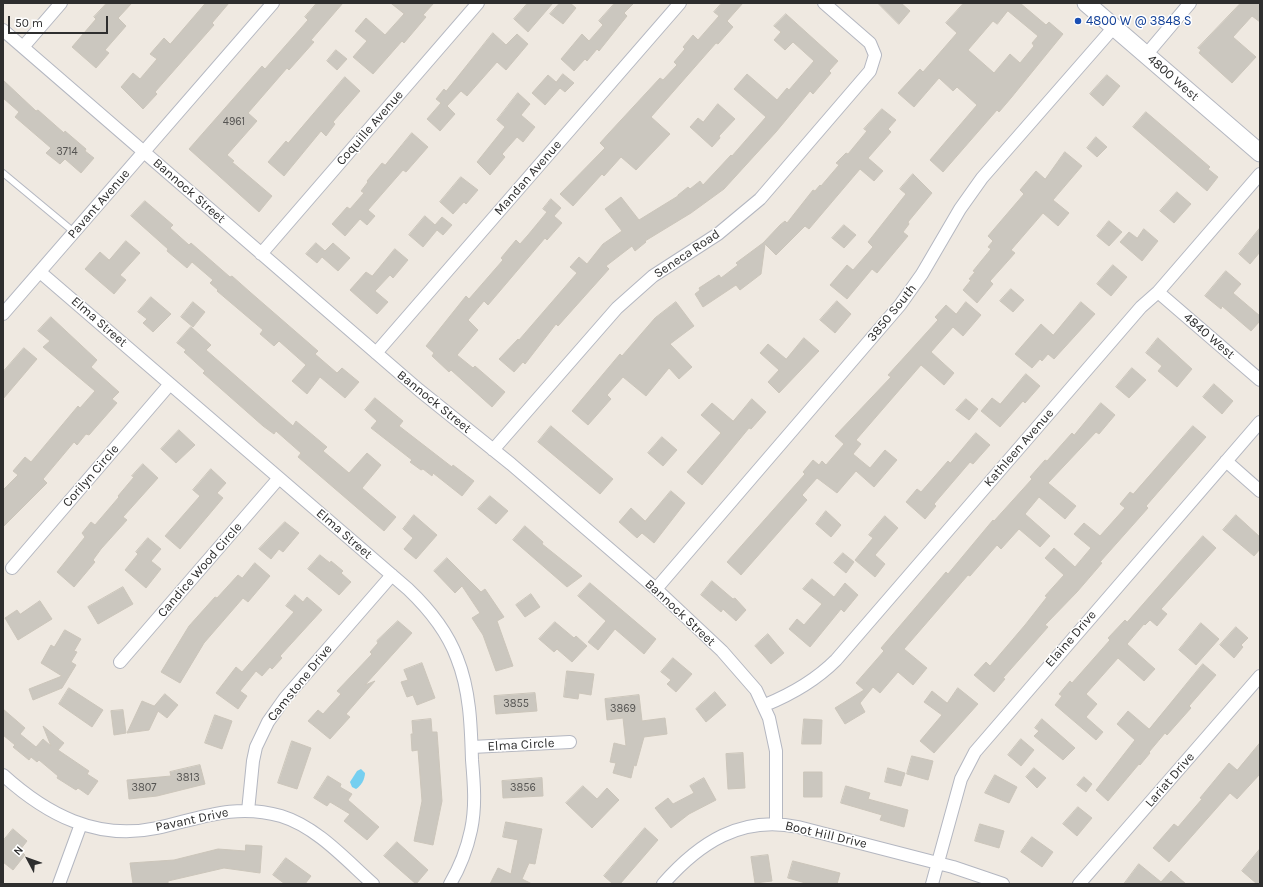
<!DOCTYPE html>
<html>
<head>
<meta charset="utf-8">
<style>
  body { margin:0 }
  #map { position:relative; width:1263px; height:887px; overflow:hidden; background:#efe9e1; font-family:Karla,sans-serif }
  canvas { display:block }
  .frame { position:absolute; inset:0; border:4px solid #2e2e2e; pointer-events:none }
  .north { position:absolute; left:8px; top:839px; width:40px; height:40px; -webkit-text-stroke:3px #fff; paint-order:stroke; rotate:311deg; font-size:11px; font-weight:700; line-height:16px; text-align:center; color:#2e2e2e }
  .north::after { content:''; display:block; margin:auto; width:14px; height:18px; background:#2e2e2e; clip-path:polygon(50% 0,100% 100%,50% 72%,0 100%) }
  .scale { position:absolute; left:8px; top:16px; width:100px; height:18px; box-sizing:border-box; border:2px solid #2e2e2e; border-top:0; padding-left:5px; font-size:12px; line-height:14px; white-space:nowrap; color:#2e2e2e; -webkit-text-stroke:3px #fff; paint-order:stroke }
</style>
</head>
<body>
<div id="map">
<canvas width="1263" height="887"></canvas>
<div class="frame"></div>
<div class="north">N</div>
<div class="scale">50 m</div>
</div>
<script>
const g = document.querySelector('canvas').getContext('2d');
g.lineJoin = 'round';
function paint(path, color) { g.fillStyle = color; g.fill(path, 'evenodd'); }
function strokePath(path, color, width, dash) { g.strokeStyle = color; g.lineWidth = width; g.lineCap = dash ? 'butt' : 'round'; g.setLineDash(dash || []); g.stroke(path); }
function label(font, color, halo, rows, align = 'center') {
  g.font = font + ' Karla,sans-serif'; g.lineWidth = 3; g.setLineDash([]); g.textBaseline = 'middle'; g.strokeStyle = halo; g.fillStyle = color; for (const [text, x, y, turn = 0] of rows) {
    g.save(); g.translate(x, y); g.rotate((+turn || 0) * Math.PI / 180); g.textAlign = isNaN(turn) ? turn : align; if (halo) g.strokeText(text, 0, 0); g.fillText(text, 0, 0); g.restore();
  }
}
const water = new Path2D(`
  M361 769 365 773C365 779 361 786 356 789L352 787 350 782 357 771Z`);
const building = new Path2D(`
  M107 3H132L118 18 126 26 105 50 109 53 96 68 72 47 96 19 94 17Z
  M206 3H229L212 23 214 25 155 92 157 94 143 109 121 87 133 73 140 79 157 59 150 54 164 38 170 44Z
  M317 3H343L311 40 314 42 289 70 287 68 248 113 257 121 227 155 234 161 232 162 272 196 259 212 189 149 262 66 265 69 308 20 305 17Z
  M391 3H434L423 15 426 17 404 43 402 41 373 74 353 57 367 41 355 31 366 18 385 35 404 14Z
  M528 3H553L528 32 514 19Z
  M560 3H570L576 8 563 24 550 14Z
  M615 3H634L624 13 627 16 599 51 597 49 587 61 585 59 574 71 561 59 582 34 589 41 603 25 599 21Z
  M722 3H743L727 21 733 27 718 44 716 43 651 117 670 134 636 170 621 157 604 176 602 174 573 206 560 194 605 148 600 143 609 133 660 78 663 80 677 65 674 62 685 49 683 47 693 35 698 40 719 16 714 12Z
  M878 3H901L910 11 899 24Z
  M964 3H1020L1046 25 1049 22 1063 34 1011 98 999 112 997 110 943 172 930 160 977 105 957 87 953 91 939 78 914 107 898 93 920 69 923 72 957 33 946 23ZM1008 11 1038 36 1032 43 1034 46 1020 63 1010 54 994 73 968 50 993 21 997 24Z
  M1241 3H1260V22L1252 16 1233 37 1256 57 1232 83 1199 53 1201 50 1198 48Z
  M786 14 838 61 829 71 831 73 813 94 810 91 776 132 724 189 691 213 645 241 646 242 635 251 632 246 606 266 609 269 558 326 556 324 525 364 523 362 514 372 499 359 518 339 519 340 577 273 570 267 579 257 587 264 603 244 622 231 605 209 621 197 639 220 678 196V195L688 187 690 189 700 181 703 185 731 155 732 156 766 117 734 89 747 74 777 100 787 88 789 90 814 61 793 42 785 50 774 40 781 32 774 26Z
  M493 33 506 45 517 34 528 44 506 70 497 62 467 96 461 91 447 106 455 114 440 131 427 119 441 103 436 99 444 89 446 91Z
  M336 50 347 59 337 70 327 61Z
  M563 74 574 83 565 92 560 88 545 105 532 93 548 75 556 82Z
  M1107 75 1120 86 1103 106 1090 94Z
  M345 77 360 91 333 122 335 124 326 136 321 131 284 176 268 162 286 141 288 143Z
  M3 80 36 111 38 110 64 133 65 131 86 149 85 151 94 158 81 173 65 159 60 164 46 153 51 148 15 117 19 112 3 98Z
  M518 93 530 104 521 115 535 127 523 142 517 137 502 154 505 157 490 175 477 162 505 127 497 120Z
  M718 104 735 119 719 136 720 138 712 147 690 127 698 118 703 122Z
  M882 109 896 120 888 129 891 132 868 158 883 171 874 181 860 169 809 229 805 226 776 255 765 244 761 274 740 290 736 285 703 307 695 294 700 290 699 288 719 275 721 278 738 265 736 263 763 243 780 225 785 221 787 223 813 190 815 191 820 185 821 186 839 165 836 163 846 153 848 154 867 131 864 129Z
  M1146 112 1210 167 1208 169 1218 177 1207 191 1133 127Z
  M412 133 428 147 406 172 403 170 368 210 375 216 367 225 360 219 345 236 332 224 347 207 350 209 364 193 361 191 368 182 367 181 382 163 385 165Z
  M1096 137 1107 147 1097 157 1087 148Z
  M1065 152 1082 166 1053 200 1069 213 1058 226 1043 213 1011 250 1015 253 990 281 993 284 977 303 963 290 971 280 969 279 975 272 973 271 991 249 988 247 993 241 988 236 1024 194 1020 190 1036 171 1045 179Z
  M913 174 932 193 908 222 909 224 903 232 908 236 877 273 872 269 847 299 830 285 847 265 853 270 873 247 868 242 906 194 900 189Z
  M461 177 478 190 466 204 464 202 453 214 440 202Z
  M1177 192 1191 204 1174 223 1160 211Z
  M551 199 561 208 554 216 562 223 547 240 545 238 488 305 484 301 468 320 478 330 457 355 473 368 475 366 505 392 492 407 451 370 449 372 432 356 434 353 426 346 466 296 469 299 503 260 501 258 516 240 520 244 528 235 547 212 543 209Z
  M145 201 173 225 170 228 189 245 191 243 230 277 232 276 250 292 318 351 315 354 337 373 342 368 359 382 345 398 320 377 307 394 292 381 306 365 279 341 274 346 260 334 263 330 217 291 218 290 210 283 213 280 192 262 187 268 167 251 168 249 131 216Z
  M425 216 435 225 442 217 452 225 443 235 437 230 423 247 409 235Z
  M1109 221 1122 232 1109 246 1097 236Z
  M844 225 856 235 844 248 832 238Z
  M1260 228V252L1250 264 1239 254Z
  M1144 229 1158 241 1142 261 1120 242 1129 232 1137 238Z
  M126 241 140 253 120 275 126 280 114 294 85 269 100 252 109 260Z
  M316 243 325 251 333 243 350 258 338 271 322 257 317 263 306 254Z
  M395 249 408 260 393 278 390 275 375 291 388 302 377 314 350 290 366 272 372 276Z
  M1113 265 1127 277 1111 296 1097 284Z
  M1226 271 1241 284 1233 293 1260 316V321L1251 331 1222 306 1221 309 1205 296Z
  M1011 289 1024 300 1013 312 1000 301Z
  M151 297 171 314 153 332 143 323 147 319 138 312Z
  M837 301 851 314 835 333 820 320Z
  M193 302 205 312 193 327 181 317Z
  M676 302 694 326 670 344 692 367 679 379 669 368 646 396 623 377 607 395 611 399 588 425 572 411 620 354 622 356 655 318Z
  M966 302 981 315 963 336 953 327 931 352 954 373 944 385 921 365 856 440 861 444 853 454 870 468 885 450 897 460 874 487 856 471 837 493 817 478 802 495 807 500 741 575 727 562 805 474 803 472 813 460 819 465 822 461 826 465 844 444 835 436 891 377 888 375 938 320 935 317 946 305 956 314Z
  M1081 302 1095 314 1054 359 1048 354 1042 361 1040 359 1032 368 1015 354 1041 324 1053 335Z
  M51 317 97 360 91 367 119 392 112 399 117 403 89 435 86 434 77 445 74 442 43 479 47 483 3 527V490L18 475 13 471 25 457 31 462 78 406 80 408 95 391 43 347 50 341 38 331Z
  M191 327 211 345 206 350 293 426 296 421 327 447 323 451 349 473 367 453 381 465 362 488 396 517 384 531 298 457 301 453 276 431 274 434 263 426 203 373 205 371 184 352 186 350 177 343Z
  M804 338 819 351 779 393 768 382 779 370 760 353 768 344 786 359Z
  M1158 338 1192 369 1177 387 1158 371 1162 366 1146 353Z
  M24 348 37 359 3 399V372Z
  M1132 368 1146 380 1129 398 1116 387Z
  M1026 374 1040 386 1025 403 1023 401 1000 427 981 411 992 398 1000 404Z
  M1214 384 1233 401 1222 414 1203 397Z
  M375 398 403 421 399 426 452 467 453 465 474 481 462 496 433 473 432 476 423 469 421 470 410 462 412 460 371 428 377 421 365 410Z
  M752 399 766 412 751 429 749 428 702 485 687 472 721 433 701 415 712 403 733 421Z
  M966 399 978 409 969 420 956 410Z
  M1101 403 1115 415 1099 434 1096 432 1048 483 1076 506 1065 519 1039 497 1025 514 1050 536 1040 547 1019 529 1001 549 997 545 970 576 968 575 904 649 927 668 913 685 898 672 880 693 873 687 860 703 865 712 845 724 835 708 864 690 856 683 884 651 881 648 946 572 948 574 993 520 994 521 1032 479 1030 477 1045 460 1047 461 1072 433 1074 435Z
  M551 426 613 479 600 494 538 442Z
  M1193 426 1206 437 1146 506 1148 508 1100 562 1102 563 1077 592 1045 625 1048 627 1003 678 1005 679 994 692 974 675 986 662 990 666 1025 625 1047 597 1045 596 1064 575 1045 558 1054 548 1075 567 1091 548 1074 534 1084 523 1100 536 1125 508 1120 504 1130 492 1133 494Z
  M179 430 195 445 176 463 161 449Z
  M976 433 990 445 973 464 970 462 934 504 936 506 925 519 906 502 917 489 921 492 948 461 950 463Z
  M662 437 677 450 663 466 648 453Z
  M143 464 158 478 123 517 127 520 101 549 93 560 95 562 74 587 57 572 85 537 82 533 91 522 95 525 119 497 118 496 134 477 132 476Z
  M211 469 226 483 217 493 223 498 180 549 165 536 200 496 193 490Z
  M671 491 685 503 654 543 642 533 637 538 619 522 631 508 645 521Z
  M490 496 508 511 496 524 478 509Z
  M826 511 841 525 831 537 816 524Z
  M414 515 437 535 416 559 404 549 413 538 403 529Z
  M1236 515 1260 537V549L1254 556 1223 530Z
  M885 516 898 528 875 555 885 564 875 577 855 560 873 538 869 535Z
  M285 522 299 533 283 552 279 549 271 559 259 549Z
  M525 526 543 542 542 544 582 576 567 587 513 540Z
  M1203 536 1216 548 1161 609 1167 614 1157 626 1150 620 1145 625 1144 624 1127 644 1155 669 1144 681 1118 658 1086 694 1097 704 1086 717 1103 732 1096 740 1055 705 1062 696 1059 694 1070 681 1072 683 1110 640 1108 638 1125 620 1127 622Z
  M148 538 161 549 151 561 161 569 146 588 125 570 138 554 136 552Z
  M843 553 854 562 846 573 834 563Z
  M320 555 330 563 331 561 343 571 341 573 351 582 339 595 308 569Z
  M447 558 481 592 485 589 504 617 497 621 513 666 496 671 483 635 472 618 480 613 462 586 455 593 434 571Z
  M255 563 270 576 248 602 243 598 204 643 180 683 161 672 189 626 215 597 217 598 238 575 242 578Z
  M812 579 834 597 845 583 858 595 844 612 841 609 810 647 789 629 797 619 804 625 822 604 803 589Z
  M712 581 733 599 735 598 746 610 736 621 723 609 721 612 701 595Z
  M590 583 656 639 644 654 615 629 598 650 588 642 606 621 578 596Z
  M123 587 133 604 98 624 88 607Z
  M531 594 540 607 525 617 516 605Z
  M295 595 303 602 307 597 322 610 280 656 282 658 272 669 270 667 262 676 256 671 240 691 247 696 238 709 216 693 236 667 242 672 294 612 286 606Z
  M40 601 52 619 18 640 5 618 17 610 20 614Z
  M398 621 412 633 365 685 375 681 346 714 350 717 330 739 308 721 318 710 323 714 341 694 337 691 372 654 370 652 378 643 377 641Z
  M555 622 574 638 576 636 587 646 572 662 557 649 554 652 539 639Z
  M1201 623 1219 639 1196 665 1179 650Z
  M1236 627 1248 638 1241 645 1243 647 1234 658 1220 645Z
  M65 630 81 639 74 651 77 652 71 662 76 665 62 688 33 700 29 689 62 676 41 663 51 645 54 647Z
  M768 634 784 653 771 664 755 646Z
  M673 658 692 674 676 692 667 684 671 680 661 672Z
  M422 663 435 698 417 705 413 695 407 697 401 682 408 680 404 670Z
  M1203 664 1216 675 1189 706 1191 708 1167 735 1165 733 1149 752 1150 753 1140 765 1139 764 1108 801 1096 790 1135 740 1117 724 1128 711 1149 729Z
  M567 671 594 674 591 695 579 693 578 699 564 697Z
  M69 688 103 710 92 727 59 704Z
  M958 688 978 704 934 753 920 741 942 715 924 702 932 691 947 703Z
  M715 692 726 705 706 722 696 709Z
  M535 693 537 711 496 714 494 696Z
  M165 694 178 705 167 718 158 711 149 730 127 733 142 701 154 706Z
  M639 695 642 721 665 718 667 734 644 737 636 766 634 765 631 778 613 773 616 763 610 762 614 743 626 746 623 718 607 720 605 699Z
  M3 709 25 728 20 734 36 747 43 739 51 746 43 726 64 743 58 750 89 771 87 774 98 781 88 795 78 788 76 790 57 778 58 776 39 760 37 762 31 757 29 760 13 747 15 745 3 735Z
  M123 710 126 733 114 735 111 711Z
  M215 715 232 721 222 749 205 743Z
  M431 719 432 732H437L442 801 433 845 414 841 422 801 418 750 412 751 411 734H413L412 721Z
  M804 719 822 720 821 744H802Z
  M1042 719 1075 748 1063 760 1034 736 1039 731 1035 728Z
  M1021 739 1034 750 1021 766 1008 755Z
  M292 741 311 748 297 789 278 783Z
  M1260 743V774L1237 799 1230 793 1169 862 1153 848 1174 824 1178 827 1202 799 1200 798 1229 763 1237 770Z
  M743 753 745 788 728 789 726 754Z
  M912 756 933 761 928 780 907 774Z
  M200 765 205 784 157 796 129 799 127 780 171 776 170 772Z
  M888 768 905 773 901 786 885 782Z
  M1034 768 1046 778 1037 788 1026 777Z
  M804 772H822V797H804Z
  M995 775 1017 787 1009 803 985 793Z
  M328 776 341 784 340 787 352 794 348 800 379 827 367 840 344 821 350 814 330 802 327 806 314 798Z
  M1084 777 1092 784 1086 792 1077 785Z
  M542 778 543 796 503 798 502 781Z
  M704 778 716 800 689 814 671 828 655 808 668 798 673 804 694 793 690 786Z
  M583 786 597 799 607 788 619 800 592 828 566 803Z
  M846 786 870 793 868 799 908 810 904 827 880 820 882 815 841 803Z
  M1078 807 1092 818 1077 836 1063 824Z
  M506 822 542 829 535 864 529 863 522 879 532 884H490L498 868 511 874 518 840 503 837Z
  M980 824 1004 831 999 848 975 841Z
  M645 828 658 840 620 884H613L604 876Z
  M13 829 27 841 20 850 25 855 13 870 3 862V841Z
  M1032 837 1053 852 1042 867 1021 852Z
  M397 842 428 870 416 884 384 856Z
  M246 845 262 846 260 873 224 868 168 881V884H133L130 863 174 860 218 849 245 851Z
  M1260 849V884H1257L1242 871Z
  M768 855 772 881 755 883 751 857Z
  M286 858 311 876 305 884H285L273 875Z
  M793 861 840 873 837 884H809L788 878Z
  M1139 864 1161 882 1171 871 1186 884H1124Z`);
const service = new Path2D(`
  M3 173 74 232`);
const minor = new Path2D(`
  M3 30 419 390 511 464 656 589 722 651 756 690 769 718 776 751V823
  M23 47 61 3
  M1146 55 1190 3
  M261 254 478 3
  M40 272 408 589C428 608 447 631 457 658 470 690 471 726 472 760 474 783 476 807 471 830 467 849 460 867 450 884
  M1158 292 1260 380
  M3 314 273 3
  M376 353 680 3
  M493 450 617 308 653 276 718 234 760 199 870 71 875 55 870 43 824 3
  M1226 461 1260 491
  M12 568 170 384
  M656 589 900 305 922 274 960 209 982 178 1114 27
  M120 662 279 478
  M765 705C792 694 815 681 836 660L1141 307 1158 292 1260 174
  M472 747 570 742
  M3 775C46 814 96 841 157 828 201 818 235 803 281 816 317 827 346 860 373 884
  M248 811 253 761 256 747 268 722 285 698 392 575
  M59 884 81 824
  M663 884C699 843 741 815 798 827L953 867 1003 884
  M932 884 961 779 975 752 1260 422
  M1079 884 1260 676`);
const secondary = new Path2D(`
  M1086 3 1260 153`);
const markers = [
  [1078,21,4,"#1a4fb4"]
];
const numberNames = [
  ["4961",234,122],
  ["3714",67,152],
  ["3855",516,704],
  ["3869",623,709],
  ["3813",188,778],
  ["3807",144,788],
  ["3856",523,788]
];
const transitNames = [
  ["4800 W @ 3848 S",1086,21]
];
const streetNames = [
  ["4800 West",1173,78,41],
  ["Coquille Avenue",370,128,-49],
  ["Mandan Avenue",528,178,-49],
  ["Bannock Street",189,191,41],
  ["Pavant Avenue",99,204,-49],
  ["Seneca Road",687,254,-34],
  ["3850 South",892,313,-51],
  ["Elma Street",99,322,41],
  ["4840 West",1209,336,41],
  ["Bannock Street",434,402,39],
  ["Kathleen Avenue",1019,448,-49],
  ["Corilyn Circle",91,476,-49],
  ["Elma Street",344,534,41],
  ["Candice Wood Circle",200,570,-49],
  ["Bannock Street",680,613,43],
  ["Elaine Drive",1071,639,-49],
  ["Camstone Drive",300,683,-51],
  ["Elma Circle",521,745,-3],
  ["Lariat Drive",1170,780,-49],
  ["Pavant Drive",192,820,-12],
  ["Boot Hill Drive",826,835,13]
];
paint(water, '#75cff0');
paint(building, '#cbc7bf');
strokePath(building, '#cbc5ba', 1);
strokePath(service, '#b4b7c1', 8);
strokePath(minor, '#b4b7c1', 14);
strokePath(secondary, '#b4b7c1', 19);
strokePath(service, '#fff', 6);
strokePath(minor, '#fff', 12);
strokePath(secondary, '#fff', 17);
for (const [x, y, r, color] of markers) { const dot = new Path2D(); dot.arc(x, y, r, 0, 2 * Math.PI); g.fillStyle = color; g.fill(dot); strokePath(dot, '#fff', 1.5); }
label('11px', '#555452', null, numberNames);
label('13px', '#164399', '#fff', transitNames, 'left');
label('13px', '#2e2e2e', '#fff', streetNames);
</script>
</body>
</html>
